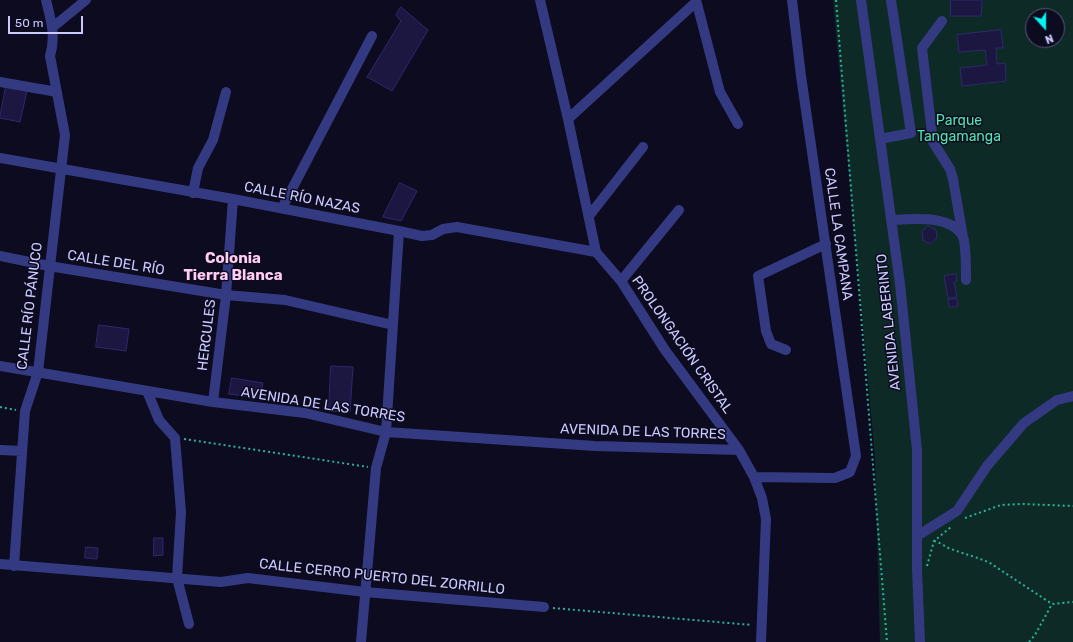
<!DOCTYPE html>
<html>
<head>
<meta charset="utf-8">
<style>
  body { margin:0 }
  #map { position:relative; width:1073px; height:642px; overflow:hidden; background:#0d0b1f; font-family:Rubik,sans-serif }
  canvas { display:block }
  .north { position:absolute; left:1025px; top:8px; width:40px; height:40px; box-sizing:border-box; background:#0d0b1f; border:1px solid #595779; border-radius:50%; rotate:159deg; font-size:11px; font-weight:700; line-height:16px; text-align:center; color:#cacaff }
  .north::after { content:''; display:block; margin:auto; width:14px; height:18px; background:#00f5f2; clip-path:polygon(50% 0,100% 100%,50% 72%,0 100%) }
  .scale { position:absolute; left:8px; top:16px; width:75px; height:18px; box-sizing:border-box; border:2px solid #cacaff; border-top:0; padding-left:5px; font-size:12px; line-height:14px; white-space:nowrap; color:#cacaff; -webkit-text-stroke:3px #0d0b1f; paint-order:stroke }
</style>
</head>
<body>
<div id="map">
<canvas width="1073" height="642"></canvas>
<div class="north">N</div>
<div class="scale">50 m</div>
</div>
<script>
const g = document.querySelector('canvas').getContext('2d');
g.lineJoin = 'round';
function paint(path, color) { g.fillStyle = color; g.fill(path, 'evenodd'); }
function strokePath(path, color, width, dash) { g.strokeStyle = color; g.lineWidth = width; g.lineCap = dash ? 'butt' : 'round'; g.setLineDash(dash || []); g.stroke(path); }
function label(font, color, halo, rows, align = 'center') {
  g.font = font + ' Rubik,sans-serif'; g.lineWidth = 3; g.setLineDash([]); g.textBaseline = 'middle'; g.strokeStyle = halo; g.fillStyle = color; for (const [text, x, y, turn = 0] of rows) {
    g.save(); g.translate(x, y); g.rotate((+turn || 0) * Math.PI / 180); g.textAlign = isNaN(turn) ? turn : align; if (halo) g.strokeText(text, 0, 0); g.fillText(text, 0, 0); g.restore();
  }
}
const green = new Path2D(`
  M833 0H1073V642H880L875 458ZM1033 16H1057V40H1033Z`);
const building = new Path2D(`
  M951 0H982L981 16H951Z
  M401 7 428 30 392 91 367 77 401 21 396 15Z
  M1001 30 1003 48H996L997 64 1005 63 1006 81 962 86 960 68 987 65 985 50 959 52 957 35Z
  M6 86 27 91 20 122 0 118Z
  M400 183 417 191 401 221 383 217Z
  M928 226 936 230 937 238 930 244 923 240 922 232Z
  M956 274 957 281 954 282 957 297 948 298 944 276Z
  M957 299 958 306 949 307 948 300Z
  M99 325 129 329 126 351 96 347Z
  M331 366 353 367 350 412 329 411Z
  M232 378 263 383 260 398 229 394Z
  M154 538H163V555L154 556Z
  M86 547 98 548 97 559 85 558Z`);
const path = new Path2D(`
  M836 0 887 642
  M0 407 16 410
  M184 439 368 467
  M965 518 1001 505 1022 504 1073 506
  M934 541C940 542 945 547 951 549 964 554 977 557 990 563L1052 604
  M927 566 934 541 951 527
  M553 608 752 625
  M1029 642 1035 635 1052 604 1073 602`);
const minor = new Path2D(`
  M540 0 568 119 596 252 621 281 665 350 739 450 754 477 762 498 766 519 761 642
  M696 0 720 92 738 124
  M861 0 900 284 917 450V569L920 642
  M942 21 922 48 933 142 950 169 953 179 963 237
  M53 27 86 0
  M0 82 57 92
  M568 119 696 2
  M880 139 911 133 891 0
  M0 158 233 199 399 231 422 236 432 235 443 229 457 227 596 252
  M193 193 198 168 213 140 226 92
  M282 208 372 36
  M589 216 643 147
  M891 220C911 219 952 214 963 237 966 245 966 270 966 280
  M0 256 49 266 226 295 285 300 393 325
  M621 281 679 210
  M786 350 771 344 766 331 758 276 826 244
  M0 366 213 402 305 413 386 432 595 446 739 450
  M147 391 159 420 175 438 181 512 177 578 189 624
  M213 402 226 295 233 199
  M0 450 22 451
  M754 477 835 478 850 472 856 456 801 76 792 0
  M917 536 957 511 987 466 1024 423 1057 400 1073 396
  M0 564 221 582 248 578 365 592 544 607
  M14 566 25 411 38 372 65 135 50 56C56 37 51 20 46 0
  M361 642 376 468 386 432 399 231`);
const parkNames = [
  ["Parque",959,121],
  ["Tangamanga",959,137]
];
const streetNames = [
  ["CALLE RÍO NAZAS",302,198,11],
  ["CALLE LA CAMPANA",838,234,82],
  ["CALLE DEL RÍO",116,263,9],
  ["CALLE RÍO PÁNUCO",30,306,-83],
  ["AVENIDA LABERINTO",889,322,-96],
  ["HERCULES",207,335,-83],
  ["PROLONGACIÓN CRISTAL",682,345,55],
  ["AVENIDA DE LAS TORRES",323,405,9],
  ["AVENIDA DE LAS TORRES",643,432,2],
  ["CALLE CERRO PUERTO DEL ZORRILLO",382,577,6]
];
const neighbourhoodNames = [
  ["Colonia",233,259],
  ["Tierra Blanca",233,276]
];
paint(green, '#0e2a26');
paint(building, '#1b1741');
strokePath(building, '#2e286e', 1);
strokePath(path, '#28b59c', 2, [2, 3]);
strokePath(minor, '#343a81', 10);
label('14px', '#52e3ae', '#0d0b1f', parkNames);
label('14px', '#cacaff', '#0d0b1f', streetNames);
label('bold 15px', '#ffccf2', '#0d0b1f', neighbourhoodNames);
</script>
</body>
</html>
